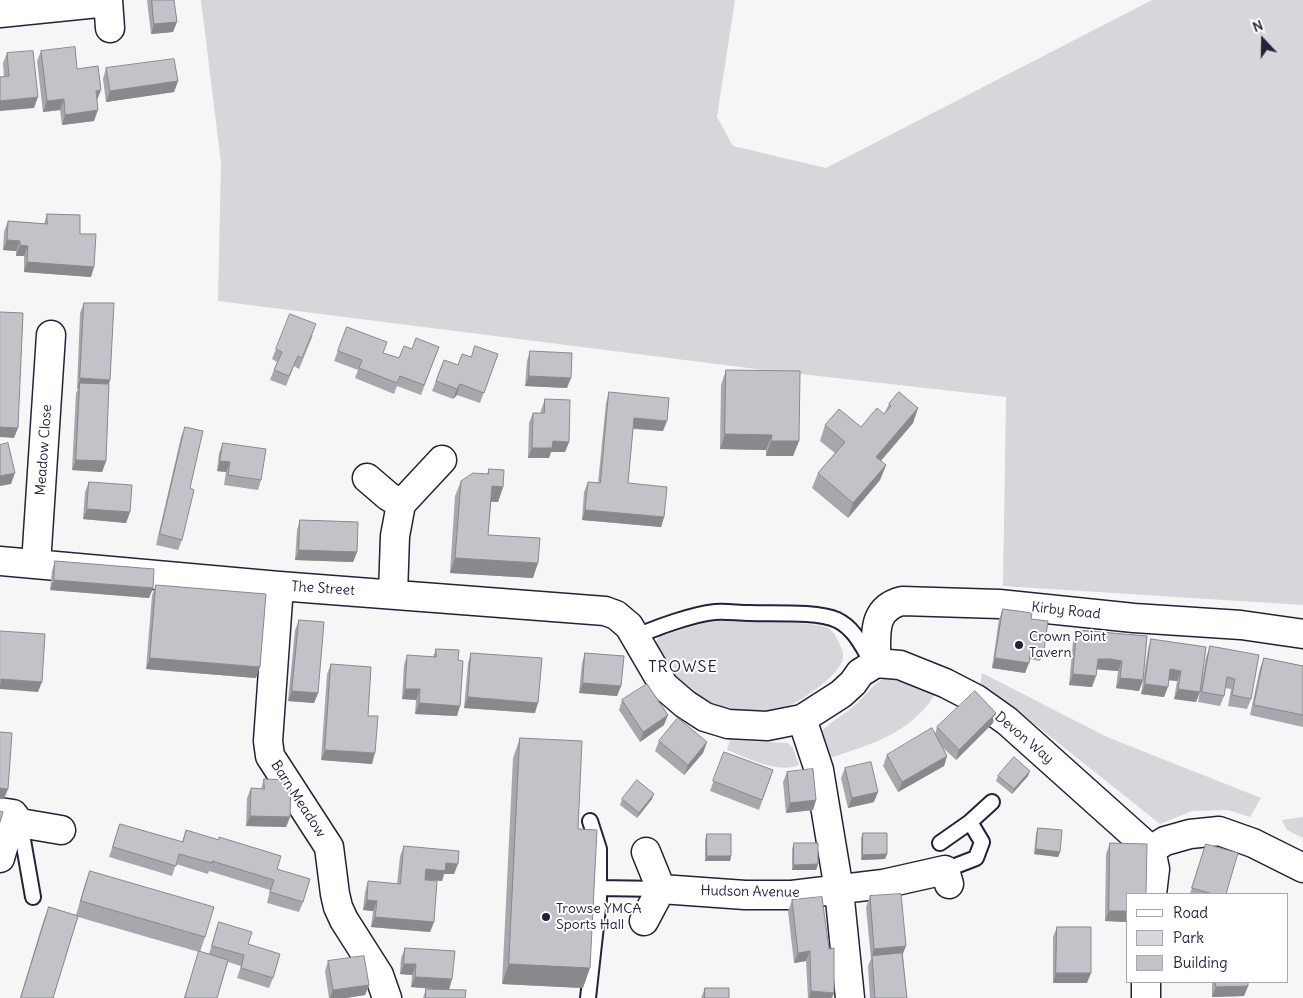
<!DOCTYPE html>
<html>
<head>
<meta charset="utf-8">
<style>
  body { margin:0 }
  #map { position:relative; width:1303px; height:998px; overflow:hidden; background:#f6f6f7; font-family:Delius,sans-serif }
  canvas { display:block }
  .legend { position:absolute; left:1126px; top:893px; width:162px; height:90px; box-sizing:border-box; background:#fff; border:1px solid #a7a7b1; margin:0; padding:6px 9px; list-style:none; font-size:15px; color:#22223b }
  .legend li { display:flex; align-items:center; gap:10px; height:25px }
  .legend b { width:25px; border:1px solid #a7a7b1 }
  .north { position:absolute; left:1238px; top:15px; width:50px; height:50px; -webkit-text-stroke:4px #fff; paint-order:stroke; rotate:339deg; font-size:14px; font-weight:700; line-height:20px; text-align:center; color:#22223b }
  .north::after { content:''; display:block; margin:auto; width:18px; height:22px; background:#22223b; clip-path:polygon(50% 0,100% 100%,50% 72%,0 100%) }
</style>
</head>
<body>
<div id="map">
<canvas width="1303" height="998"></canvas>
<ul class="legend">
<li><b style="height:6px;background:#fff"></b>Road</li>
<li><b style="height:14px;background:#d7d7db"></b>Park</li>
<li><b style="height:14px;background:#c2c2c9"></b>Building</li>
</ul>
<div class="north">N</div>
</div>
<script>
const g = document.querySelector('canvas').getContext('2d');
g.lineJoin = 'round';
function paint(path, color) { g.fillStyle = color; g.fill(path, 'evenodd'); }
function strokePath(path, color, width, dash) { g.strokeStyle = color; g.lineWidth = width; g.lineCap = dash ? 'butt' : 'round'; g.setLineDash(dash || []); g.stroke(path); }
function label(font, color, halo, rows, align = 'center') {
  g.font = font + ' Delius,sans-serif'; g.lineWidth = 4; g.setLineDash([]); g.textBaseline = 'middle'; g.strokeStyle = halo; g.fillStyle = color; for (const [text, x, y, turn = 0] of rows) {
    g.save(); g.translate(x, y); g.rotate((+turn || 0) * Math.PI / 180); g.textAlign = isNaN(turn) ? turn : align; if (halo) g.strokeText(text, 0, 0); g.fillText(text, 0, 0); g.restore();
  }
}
const green = new Path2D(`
  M201 0H735L717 117 733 146 826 168 1152 0H1303V605L1003 586 1006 397 756 369 218 301 221 163Z
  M718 621C736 621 817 621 828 628 833 631 837 638 839 643 841 647 844 653 843 658 840 676 797 704 780 710 770 714 726 711 715 708 709 707 691 695 686 690 673 676 664 660 656 642L658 637 706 622Z
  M982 673 1107 737 1261 798 1250 817 1228 810 1192 811 1160 824 1007 702 980 687Z
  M886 677H894L936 693C931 700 927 707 921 712 897 738 862 747 830 758L822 731C831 721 844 715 854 706 866 696 872 684 886 677Z
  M730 740 788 743 793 748 799 765C777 774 748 758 727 750Z
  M1303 817V838L1287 830 1282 820Z`);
const lane = new Path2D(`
  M634 638C653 628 694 614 715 612 726 611 738 613 749 613 772 614 817 611 837 620 854 628 862 646 871 661
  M20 823 33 897
  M940 843 970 822
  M945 870 976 858 982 842 970 822 992 802
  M599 888 661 889
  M588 998 599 899V849L590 821`);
const street = new Path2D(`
  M108 0 110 28
  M0 13 108 2
  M367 478 388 496 401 504
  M0 561 279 586 605 611 616 615 629 626 664 686 685 704 705 717 728 724 767 726 802 719 841 694 853 683 860 673 876 663 900 665 945 683 976 699 1007 721 1151 850 1155 869 1152 894
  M36 564 51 335
  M279 586 268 741 270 756 329 847 335 894 338 907 344 920 379 975 387 998
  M393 594 395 536 401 504 442 460
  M876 663C877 637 870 609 902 601L999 604 1134 618 1241 625 1303 634
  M802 719 819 770 839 890 850 998
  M0 812 13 814 20 823 61 830
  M1151 850 1165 841 1190 834 1219 831 1253 843 1303 868
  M646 852 661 889 745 895H792L883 884 945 870 949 884
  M0 858 13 814
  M644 921 661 889
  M1146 982V998`);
const wall = new Path2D(`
  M147 0H174L173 32 151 34Z
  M41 51 77 69 97 100 94 121 62 125 60 110 43 112 37 61Z
  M7 53 34 108 4 77 3 63Z
  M106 68 178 81 174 92 106 102 103 79Z
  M47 214 80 234 91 277 24 272V256H16V251L3 250 4 232 8 221 44 224Z
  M84 303 110 380 109 384 106 461 102 472 72 470 76 393 78 389H77L80 313Z
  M347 327 383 353 399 358 412 349 439 347 421 395 397 386 394 394 355 378 358 370 334 361Z
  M313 335 299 369 294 366 286 386 270 380 277 362 272 359 276 349Z
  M530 351 567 388 525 386 527 361Z
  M498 354 480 403 457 395 453 399 432 391 444 360 458 365 471 357Z
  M726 370 799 441 793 456H766V450L720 449 721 385Z
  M609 392 663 431 633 429 628 483 664 517 661 527 582 520 584 492 588 482 598 483 606 403Z
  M545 399 569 442 565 452H551L549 458H528L529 423 533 413H541V410Z
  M889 404 918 408 913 423 881 461 886 465 880 480 848 518 812 488 818 473 835 453 820 441 825 425 861 427 884 414Z
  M185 427 190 488 182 540 178 550 156 545 181 437Z
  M223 443 261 480 258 490 224 485 226 472 217 471 219 453Z
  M489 469 503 487 498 502H491L488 535 533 578 450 573 455 496 461 481 487 474Z
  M89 482 130 512 126 523 83 519 85 492Z
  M300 520 357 552 353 562 295 560 297 530Z
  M55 561 153 588 149 598 50 590 52 571Z
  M156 585 256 678 146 669 152 595Z
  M1003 609 1031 619 1044 650 1040 661 1029 659 1025 673 992 668 999 619Z
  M299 620 318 693 314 703 288 701 295 630Z
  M1077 630 1147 636 1143 680 1139 691 1116 688 1118 671 1106 670 1097 669 1092 687 1069 685 1073 641Z
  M1151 639 1206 647 1196 702 1174 699 1177 681 1169 680 1164 697 1141 694 1148 649Z
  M1210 646 1251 699 1247 709 1228 706 1231 689 1225 688 1224 696 1220 706 1198 702 1206 657Z
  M436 649 457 716 415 714 416 700 402 699 404 665 407 655 433 657Z
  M471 653 535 713 464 708 468 663Z
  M585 653 621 686 617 696 579 693 582 663Z
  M1264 658 1303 666V727L1250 715 1260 668Z
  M331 664 372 764 321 760 327 674Z
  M622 700 664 725 640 742 619 710Z
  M993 723 956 760 942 747 947 756 944 766 898 792 883 766 887 755 935 734 937 727Z
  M520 738 583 988 502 984 513 758Z
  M659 741 707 742 703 753 684 775 655 751Z
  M724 752 773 770 759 810 710 791Z
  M845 768 874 802 848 808 841 778Z
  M787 772 816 800 813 810 786 813 783 782Z
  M998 776H1028L1012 794 996 781Z
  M264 779 290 817 286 827 246 826 247 798 251 788 261 789Z
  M622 799H652L637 818 620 805Z
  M120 824 182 842 186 830 277 869 303 902 299 912 267 903 270 890 209 871 208 874 176 864 172 876 109 857Z
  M1038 828 1060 852 1058 857 1034 854 1036 833Z
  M863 833 887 854 885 859 861 860V838Z
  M707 834 731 856 730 861H705V840Z
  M794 843 818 864 816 870H792V849Z
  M1110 843 1127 894V922L1105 921 1106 854Z
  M1206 844 1226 894H1190Z
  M404 846 454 874H444L442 881 425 880 434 922 430 932 371 927 373 911 363 910 365 892 368 881 397 884 400 856Z
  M90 871 205 937 200 952 209 954 219 922 248 944 273 978 269 988 237 978 241 966 228 962 217 998H184L199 952 78 917 53 998H20L43 922 49 907 76 915 84 887Z
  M870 896 903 955 907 998H870L868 966 871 959 866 907Z
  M792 900 832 998H808L806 961 794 963 788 911Z
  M1057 927 1087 983H1053V937Z
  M405 948 449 989 465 998H423L426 989H432L411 987 412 975 400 974 401 958Z
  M328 961 369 985 365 995 346 998H329L325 971Z
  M1212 982H1248V986L1244 996 1212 997Z
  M705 988V998H701Z`);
const shadedWall = new Path2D(`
  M177 22 173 32 151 34 154 24Z
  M178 81 174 92 106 102 110 91Z
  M101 90 97 100 96 91Z
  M38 97 34 108 0 111V101Z
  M64 99 60 110 43 112 47 101Z
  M98 110 94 121 62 125 65 115Z
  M7 240 20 241 16 251 3 250Z
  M20 245 28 246 24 256H16Z
  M27 262 94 267 91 277 24 272Z
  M529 376 571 378 567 388 525 386Z
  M80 378 110 380 106 390 80 383 78 389H77Z
  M460 384 457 395 453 399 457 389Z
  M918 408 913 423 871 472 876 457Z
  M634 418 667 421 663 431 630 428Z
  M0 427 18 428 14 438 0 437Z
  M725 434 772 435 766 450 720 449Z
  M553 441 569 442 565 452H551L549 458H528L532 448Z
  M771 441H799L793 456H766Z
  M76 460 106 461 102 472 72 470Z
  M220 461 230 462 226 472 217 471Z
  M886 465 880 480 848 518 853 503Z
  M15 473 11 484 0 486V476Z
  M492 486 503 487 498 502 486 501Z
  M87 509 130 512 126 523 83 519Z
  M585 510 664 517 661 527 582 520Z
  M299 550 357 552 353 562 295 560Z
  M455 558 538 563 533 578 450 573Z
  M54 580 153 588 149 598 50 590Z
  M150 658 260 667 256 678 146 669Z
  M995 658 1029 663 1025 673 992 668Z
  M1098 659H1110L1122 661 1118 671 1094 669Z
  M1170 669 1181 671 1177 681 1166 680Z
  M1073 674 1096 676 1092 687 1069 685Z
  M1120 678 1143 680 1139 691 1116 688Z
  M1 679 42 682 38 692 0 689V682Z
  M583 683 621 686 617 696 579 693Z
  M1145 684 1168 687 1164 697 1141 694Z
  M405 689H420L416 700 402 699Z
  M1178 689 1200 692 1196 702 1174 699Z
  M292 691 318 693 314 703 288 701Z
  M468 697 538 703 535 713 464 708Z
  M419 703 460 706 457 716 415 714Z
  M996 713 993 723 956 760 959 750Z
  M668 715 664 725 640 742 643 732Z
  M707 742 703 753 684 775 688 765Z
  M325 750 375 753 372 764 321 760Z
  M947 756 944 766 898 792 902 782Z
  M1030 771 1028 776 1012 794 1014 789Z
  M0 788 8 789 4 799H0Z
  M878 792 874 802 848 808 852 798Z
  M654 794 652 799 637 818 639 813Z
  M816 800 813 810 786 813 790 803Z
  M250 816 290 817 286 827 246 826Z
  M1036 849 1060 852 1058 857 1034 854Z
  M887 854 885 859 861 860 863 855Z
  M707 856H731L730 861H705Z
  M446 863 458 864 454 874H444L442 881 422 879 426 869Z
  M818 864 816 870H792L794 865Z
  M367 900 377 901 373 911 363 910Z
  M1109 911H1127V922L1105 921Z
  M375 917 434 922 430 932 371 927Z
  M906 946 902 956H872L874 949Z
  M810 951 806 961 794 963 798 953Z
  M404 964H416L412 975 400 974Z
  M509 964 590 968 583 988 502 984Z
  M1056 973H1091L1087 983H1053Z
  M415 977 452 979 449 990 411 987Z
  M369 985 365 995 346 998H330L333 990Z
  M1248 986 1244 996 1212 997 1216 987Z
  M811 991 834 993 832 998H809Z`);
const building = new Path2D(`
  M152 0H174L177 22 154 24Z
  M75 47 77 69 98 66 101 90 96 91 98 110 65 115 64 99 47 101 41 51Z
  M33 51 38 97 0 101V77L9 76 7 53Z
  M174 59 178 81 110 91 106 68Z
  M47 214 80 215V234H96L94 267 27 262 28 246 20 245V241L7 240 8 221 47 224Z
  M84 303H114L110 380 80 378Z
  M0 312 23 313 18 428 0 427Z
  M290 314 316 324 302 358 298 356 289 376 274 370 282 352 276 349Z
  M347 327 387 342 383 353 399 358 404 346 412 349 416 338 439 347 424 385 400 376 397 383 359 368 362 360 338 351Z
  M475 346 498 354 484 393 460 384 457 389 436 381 444 360 458 365 462 354 471 357Z
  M530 351 572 353 571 378 529 376Z
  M726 370 800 371 799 441H771L772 435 725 434Z
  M80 383 109 384 106 461 76 460Z
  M609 392 669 398 667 421 634 418 628 483 667 487 664 517 585 510 588 482 600 483Z
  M899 392 918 408 876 457 886 465 853 503 818 473 845 442 825 425 839 409 861 427 877 408 884 414 891 406 889 404Z
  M545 399 570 400 569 442 553 441 552 448H532L533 413H544Z
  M185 427 203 431 190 488 194 490 182 540 160 534Z
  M8 443 15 473 0 476V445Z
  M223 443 266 449 261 480 228 475 230 462 220 461Z
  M489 469 504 470 503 487 492 486 488 535 540 538 538 563 455 558 461 481 473 473 488 474Z
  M89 482 132 485 130 512 87 509Z
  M300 520 358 522 357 552 299 550Z
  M55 561 154 569 153 588 54 580Z
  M156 585 266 594 260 667 150 658Z
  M1003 609 1032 613 1031 619 1048 621 1044 650 1031 648 1029 663 995 658Z
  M299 620 324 622 318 693 292 691Z
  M1077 630 1147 636 1143 680 1120 678 1122 661 1110 659H1098L1096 676 1073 674Z
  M0 631 45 634 42 682 1 679V684H0Z
  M1151 639 1206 647 1200 692 1178 689 1181 671 1170 669 1168 687 1145 684Z
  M1210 646 1259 655 1251 699 1232 695 1235 679 1227 677 1224 696 1202 692Z
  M436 649 459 650 458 660 463 661 460 706 419 703 420 689H405L407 655 436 657Z
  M471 653 542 658 538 703 468 697Z
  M585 653 624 656 621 686 583 683Z
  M1264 658 1303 666V715L1254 705Z
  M331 664 371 667 368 716H378L375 753 325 750Z
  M647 684 668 715 643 732 622 700Z
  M975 691 996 713 959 750 937 727Z
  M678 718 707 742 688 765 659 741Z
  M932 728 947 756 902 782 887 755Z
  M0 732 12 733 8 789 0 788Z
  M520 738 582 741 578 829 597 830 590 968 509 964Z
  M724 752 773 770 762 800 713 781Z
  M1014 757 1030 771 1014 789 998 776Z
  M871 762 878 792 852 798 845 768Z
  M813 769 816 800 790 803 787 772Z
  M264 779 291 780 290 817 250 816 251 788 264 789Z
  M637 780 654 794 639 813 622 799Z
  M0 811 3 812 0 822Z
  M120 824 183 842 186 830 219 840V837L281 856 277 869 310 879 303 902 270 892 274 880 212 861V863L179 854 176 866 113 847Z
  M1038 828 1062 830 1060 852 1036 849Z
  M863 833H887V854L863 855Z
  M707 834H731V856H707Z
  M794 843H818V864L794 865Z
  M1110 843 1147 844 1146 894H1127V911H1109Z
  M1206 844 1238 853 1226 894H1213L1192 888Z
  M404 846 459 851 458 864 446 863 445 871 426 869 425 880 437 881 434 922 375 917 377 901 367 900 368 881 400 884Z
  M90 871 214 907 205 937 81 901Z
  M901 894 906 946 874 949 870 896Z
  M822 897 829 949 834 948V993L811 991 810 951 798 953 792 900Z
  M49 907 78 916 53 998H21Z
  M219 922 252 932 248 944 280 954 273 978 241 968 244 955 212 946Z
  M1057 927H1091V973H1056Z
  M405 948 455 951 452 979 415 977 416 964H404Z
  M199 951 228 960 217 998H185Z
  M902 953 907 998H875L872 956Z
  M364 956 369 985 333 990 328 961Z
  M1216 982H1248V986L1216 987Z
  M705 988H729V998H705Z
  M426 989 466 990 465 998H426Z`);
const markers = [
  [1019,645,5,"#22223b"],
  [546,917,5,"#22223b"]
];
const streetNames = [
  ["Meadow Close",44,450,-86],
  ["The Street",323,589,4],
  ["Kirby Road",1066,611,6],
  ["Devon Way",1024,738,40],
  ["Barn Meadow",298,799,57],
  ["Hudson Avenue",750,892,1]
];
const poiNames = [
  ["Crown Point",1029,637],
  ["Tavern",1029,653],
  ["Trowse YMCA",556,909],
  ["Sports Hall",556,925]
];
const quarterNames = [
  ["TROWSE",683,667]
];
paint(green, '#d7d7db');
strokePath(lane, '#22223b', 18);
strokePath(street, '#22223b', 31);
strokePath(lane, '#fff', 14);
strokePath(street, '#fff', 28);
paint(wall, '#a7a7ad');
paint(shadedWall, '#88888d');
paint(building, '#c2c2c9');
strokePath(building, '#88888d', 1);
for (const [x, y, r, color] of markers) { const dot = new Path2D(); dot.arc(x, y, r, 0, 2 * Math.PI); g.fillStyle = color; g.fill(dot); strokePath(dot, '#fff', 2); }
label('14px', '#22223b', '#fff', streetNames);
label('14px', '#22223b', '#fff', poiNames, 'left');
g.letterSpacing = '1px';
label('16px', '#22223b', '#fff', quarterNames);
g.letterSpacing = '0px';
</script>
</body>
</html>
